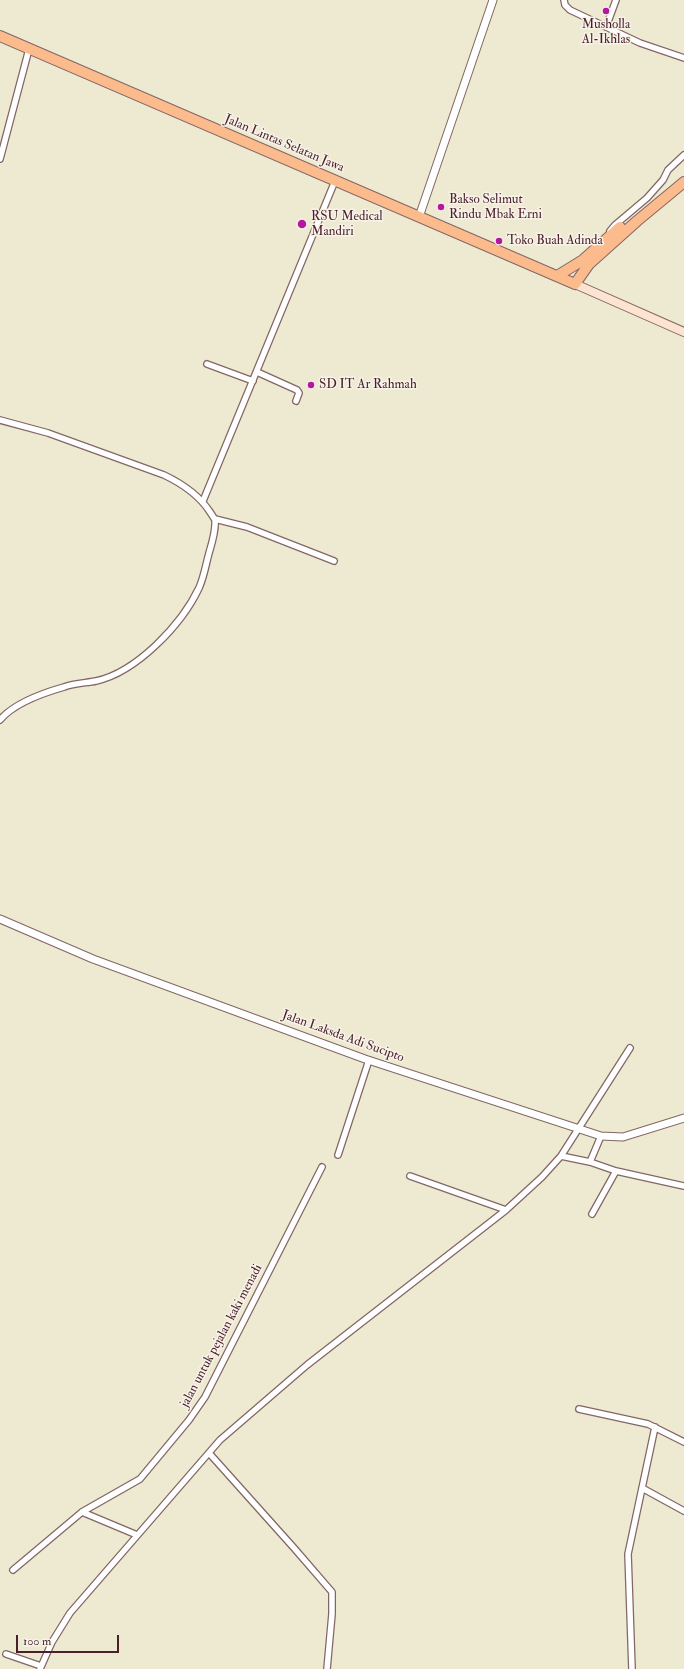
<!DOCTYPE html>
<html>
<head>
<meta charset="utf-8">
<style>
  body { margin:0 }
  #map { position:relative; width:684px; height:1669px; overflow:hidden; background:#eee9d1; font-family:"IM FELL Double Pica",serif }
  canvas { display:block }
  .scale { position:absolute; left:16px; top:1635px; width:103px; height:18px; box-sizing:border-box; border:2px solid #4a1f2b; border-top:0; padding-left:5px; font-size:12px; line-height:14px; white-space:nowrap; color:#4a1f2b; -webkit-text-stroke:3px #f7f3e8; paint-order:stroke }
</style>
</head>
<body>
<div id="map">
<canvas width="684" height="1669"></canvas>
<div class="scale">100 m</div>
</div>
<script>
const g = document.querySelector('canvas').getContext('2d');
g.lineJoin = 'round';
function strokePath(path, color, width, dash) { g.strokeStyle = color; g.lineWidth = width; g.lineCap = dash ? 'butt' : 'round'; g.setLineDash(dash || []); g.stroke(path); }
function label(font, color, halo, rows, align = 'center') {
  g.font = font + ' "IM FELL Double Pica",serif'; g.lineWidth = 3; g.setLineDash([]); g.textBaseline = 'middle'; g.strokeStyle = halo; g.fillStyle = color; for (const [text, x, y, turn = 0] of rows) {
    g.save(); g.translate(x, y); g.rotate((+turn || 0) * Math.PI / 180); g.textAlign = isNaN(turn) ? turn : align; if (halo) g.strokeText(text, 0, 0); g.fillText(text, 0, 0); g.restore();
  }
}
const minor = new Path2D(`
  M564 0 565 5 570 10 640 43 684 58
  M606 27 616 0
  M0 159 29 49
  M610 231 615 225 647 198 663 180 668 170 684 155
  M207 364 253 381
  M257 372 297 390 299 393 296 401
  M0 420 48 433 164 475C183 484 199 495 210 512 212 515 214 518 215 520 216 531 212 543 209 553 206 564 204 577 199 588 182 624 137 672 96 681 86 683 74 683 64 687 43 693 14 703 0 720
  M203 501 335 181
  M215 519 247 527 334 561
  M601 1136 590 1162 616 1171
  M338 1155 369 1060
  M561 1156 590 1162
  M410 1176 506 1210
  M592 1214 616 1171 684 1186
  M579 1409 648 1424 684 1442
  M209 1453 294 1548 332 1592V1614L327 1669
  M642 1488 684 1511
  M137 1535 82 1512 140 1479 189 1420 205 1397 322 1167
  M13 1570 82 1512
  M6 1654 41 1666
  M40 1669 52 1642 70 1613 220 1440 307 1365 506 1210 542 1177 561 1156 630 1048
  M632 1669 628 1554 655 1427`);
const tertiary = new Path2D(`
  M419 217 493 0
  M0 919 93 959 365 1059 601 1136 623 1137 684 1118`);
const secondary = new Path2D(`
  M575 284 684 332`);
const trunk = new Path2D(`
  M0 36 575 284 589 264 637 221 684 182
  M557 276 583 260 620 227`);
const markers = [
  [606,11,4,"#b5179e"],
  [441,207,4,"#b5179e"],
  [302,224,5,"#b5179e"],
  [499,241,4,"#b5179e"],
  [311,385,4,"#b5179e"]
];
const poiNames = [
  ["Musholla",606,25,"center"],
  ["Al-Ikhlas",606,40,"center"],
  ["Bakso Selimut",449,200],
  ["Rindu Mbak Erni",449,215],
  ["RSU Medical",311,217],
  ["Mandiri",311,232],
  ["Toko Buah Adinda",507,241],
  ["SD IT Ar Rahmah",319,385]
];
const streetNames = [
  ["Jalan Lintas Selatan Jawa",284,144,23],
  ["Jalan Laksda Adi Sucipto",343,1037,20],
  ["jalan untuk pejalan kaki menadi",222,1336,-62]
];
strokePath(minor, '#836665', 8);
strokePath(tertiary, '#836665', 9);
strokePath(secondary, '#836665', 10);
strokePath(trunk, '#836665', 12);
strokePath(minor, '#fff', 5.5);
strokePath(tertiary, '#fff', 7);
strokePath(secondary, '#fde4d1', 8);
strokePath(trunk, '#fbbb8c', 10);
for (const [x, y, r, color] of markers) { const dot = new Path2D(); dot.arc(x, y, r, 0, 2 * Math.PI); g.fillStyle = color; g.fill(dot); strokePath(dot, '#f7f3e8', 1.5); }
label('13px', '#4a1f2b', '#f7f3e8', poiNames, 'left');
label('13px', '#4a1f2b', '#f7f3e8', streetNames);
</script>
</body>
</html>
